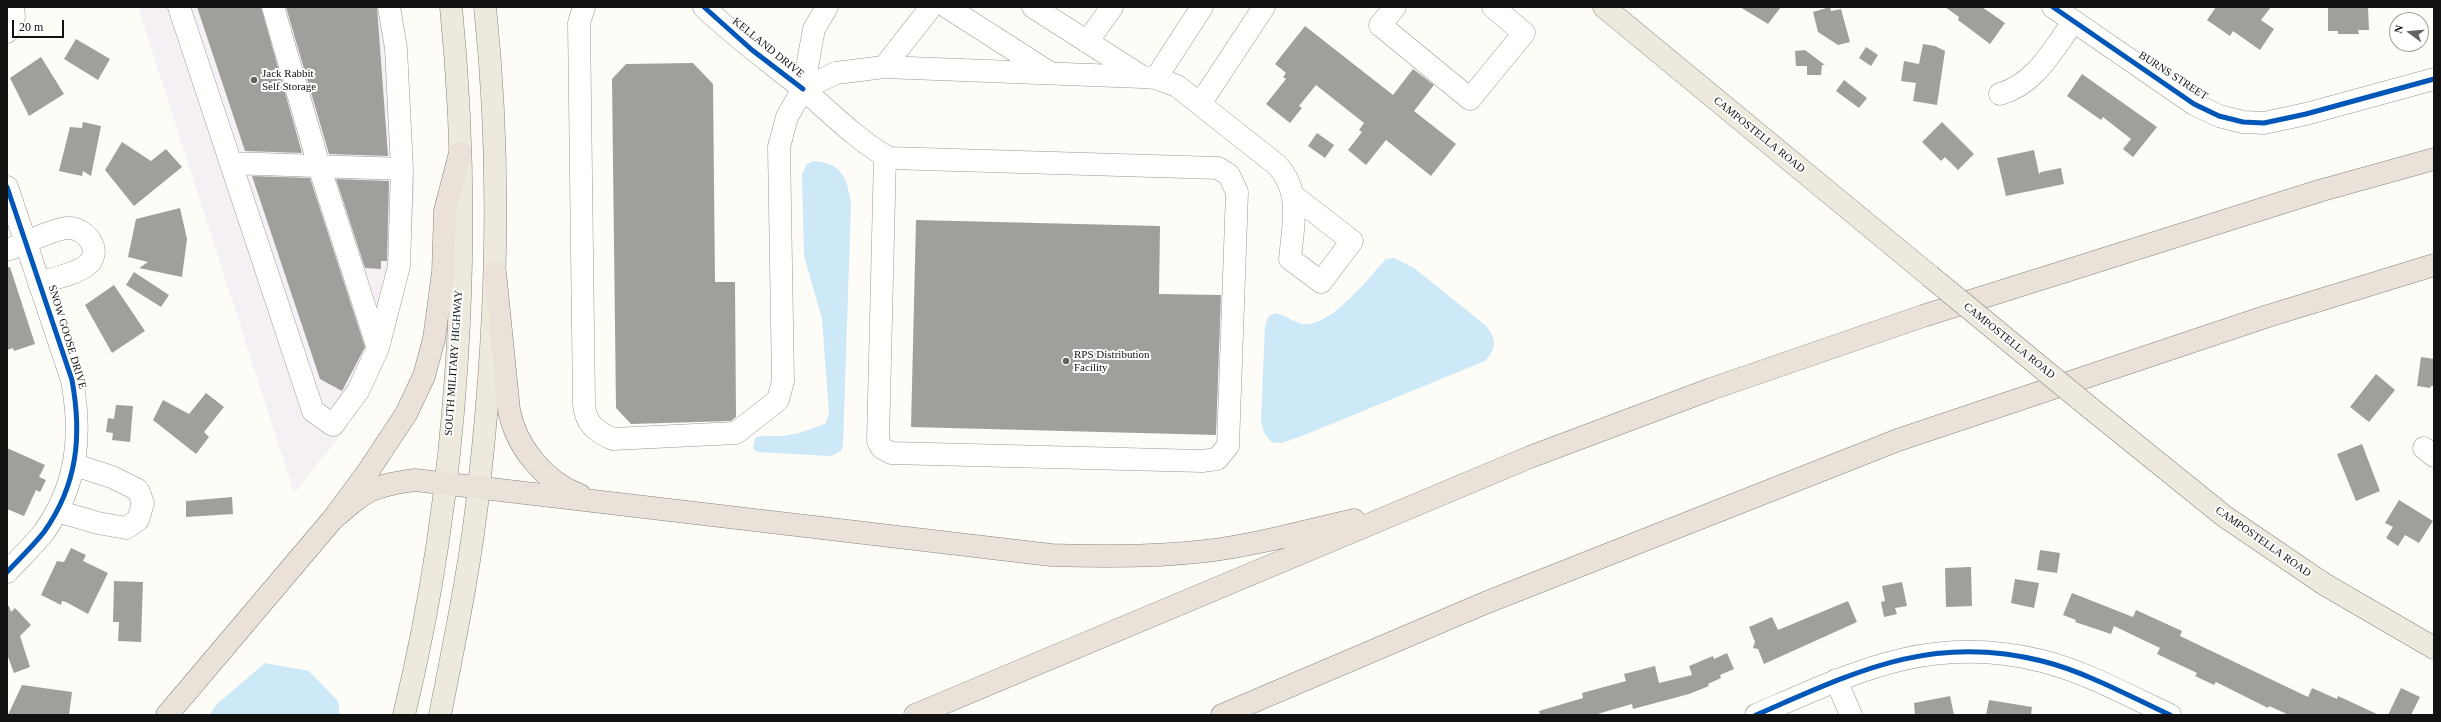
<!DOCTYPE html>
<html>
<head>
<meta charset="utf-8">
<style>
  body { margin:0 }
  #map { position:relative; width:2441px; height:722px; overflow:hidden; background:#fdfcf7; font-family:"Times New Roman",serif }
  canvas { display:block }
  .frame { position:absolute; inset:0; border:8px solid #111; pointer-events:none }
  .north { position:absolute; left:2389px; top:12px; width:40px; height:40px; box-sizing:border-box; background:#fff; border:1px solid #a0a0a0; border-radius:50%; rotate:286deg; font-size:11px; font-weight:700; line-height:16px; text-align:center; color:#111 }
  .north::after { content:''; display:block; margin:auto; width:14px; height:18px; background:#646362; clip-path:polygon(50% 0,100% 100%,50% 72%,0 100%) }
  .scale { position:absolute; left:12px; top:20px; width:52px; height:18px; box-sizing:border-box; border:2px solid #111; border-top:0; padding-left:5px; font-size:12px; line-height:14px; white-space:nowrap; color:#111; -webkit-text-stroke:3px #fff; paint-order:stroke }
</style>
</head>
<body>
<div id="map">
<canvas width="2441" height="722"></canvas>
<div class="frame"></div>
<div class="north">N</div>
<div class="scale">20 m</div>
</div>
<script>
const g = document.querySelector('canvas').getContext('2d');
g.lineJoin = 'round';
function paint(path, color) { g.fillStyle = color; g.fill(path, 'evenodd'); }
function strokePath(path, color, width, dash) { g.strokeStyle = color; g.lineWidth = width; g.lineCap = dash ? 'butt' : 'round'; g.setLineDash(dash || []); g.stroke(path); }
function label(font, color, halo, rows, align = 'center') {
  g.font = font + ' "Times New Roman",serif'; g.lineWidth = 4; g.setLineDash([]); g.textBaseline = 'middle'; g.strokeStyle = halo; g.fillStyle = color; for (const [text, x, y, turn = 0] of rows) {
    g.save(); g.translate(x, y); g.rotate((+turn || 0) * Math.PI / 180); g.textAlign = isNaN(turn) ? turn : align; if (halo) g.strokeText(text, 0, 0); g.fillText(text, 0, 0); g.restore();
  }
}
const industrial = new Path2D(`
  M138 7H400L415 187 409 270 382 348 346 428 294 493Z`);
const water = new Path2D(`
  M813 161C842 163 847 177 851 203L843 445 841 451 831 456 757 452 753 448 755 438C764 434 773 437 783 436 799 434 812 429 826 423L829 413 822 319 804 256 802 175 806 165Z
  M1394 258 1414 268 1485 325C1497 339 1497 347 1485 361L1302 436 1281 443 1271 442 1264 433 1261 420 1265 325 1269 316 1276 313C1285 315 1294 322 1302 324 1331 328 1368 278 1386 259Z
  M265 663 309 671 338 701 340 715H209L217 704Z`);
const building = new Path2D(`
  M197 7H261L302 153 245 151Z
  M286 7H377L388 156 329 154Z
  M1740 7H1781L1768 24Z
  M1830 7 1831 11 1841 9 1850 42 1838 45 1818 32 1813 12Z
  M1945 7H1982L2005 23 1990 44 1958 20 1959 17Z
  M2216 7H2271L2261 20 2274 29 2260 50 2233 31 2230 36 2207 20Z
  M2328 7H2368L2369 30H2358L2359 34H2338V31H2328Z
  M1305 26 1393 95 1413 69 1434 85 1414 111 1456 144 1431 176 1386 140 1366 165 1348 150 1362 132 1359 130 1364 123 1316 85 1299 106 1302 108 1290 123 1266 104 1286 79 1283 77 1286 73 1275 64Z
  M76 39 110 59 98 80 64 59Z
  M1923 44 1935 46 1945 51 1937 105 1913 101 1916 83 1901 81 1904 61 1919 64Z
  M1866 47 1878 55 1871 66 1859 58Z
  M1805 50 1825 65H1822L1821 75H1807V66H1796L1795 51Z
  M41 57 64 94 29 116 10 78Z
  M693 63 713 84 715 282H735L736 417 731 421 631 424 616 408 612 79 626 64Z
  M2082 74 2157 127 2133 157 2123 149 2131 139 2103 117 2101 120 2067 96Z
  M1844 80 1867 98 1859 108 1836 91Z
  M83 122 101 126 91 176 83 171 82 176 59 171 70 127 82 128Z
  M1942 122 1974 154 1958 170 1945 157 1941 161 1922 142Z
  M1317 133 1334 145 1325 158 1308 146Z
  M122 142 151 161 166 149 182 167 134 206 105 170Z
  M2034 150 2039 174 2041 172 2061 168 2064 184 2006 196 1997 158Z
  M252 176 310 178 365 347 342 391 320 379Z
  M336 179 389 181 387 261H381V269L365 268Z
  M180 208 187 239 182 277 139 268 148 262 128 257 136 219Z
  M916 220 1160 226 1159 294 1221 295 1216 435 911 427Z
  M7 267H10L35 344 14 351 13 348 7 350Z
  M134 272 169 295 161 307 126 285Z
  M114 285 145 331 112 353 85 305Z
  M2421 357 2434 359V386H2431L2430 388 2417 386Z
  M2376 374 2395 390 2369 422 2350 407Z
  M206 393 224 407 204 432 209 437 196 454 153 420 163 400 189 414Z
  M116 405 133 406 130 442 112 440 113 433 106 432 108 418 114 419Z
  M2362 444 2380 491 2356 501 2337 454Z
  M7 448 45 465 39 477 46 480 40 492 36 490 24 516 7 509Z
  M232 497 233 514 186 517V501Z
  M2399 500 2433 521 2419 543 2405 535 2398 546 2386 538 2393 527 2385 523Z
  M71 548 86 555 83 561 108 573 88 614 66 602 62 601 61 605 41 595 57 561 64 562Z
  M2040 550 2060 553 2057 573 2037 570Z
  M1971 567 1972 606 1946 607 1945 568Z
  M2015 579 2039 583 2034 608 2011 603Z
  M114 581 143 582 141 642 118 641 119 622H113Z
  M1902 582 1907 606 1895 608 1897 614 1884 617 1881 602 1885 601 1882 586Z
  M2072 593 2133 617 2136 610 2182 631 2180 636 2308 697 2312 688 2337 699 2338 696 2379 715H2289L2269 706 2268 708 2216 682 2214 685 2195 676 2197 673 2157 654 2160 648 2114 626 2111 634 2075 622 2076 620 2063 615Z
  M1848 601 1857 622 1764 664 1758 649 1753 648 1755 642 1749 627 1772 617 1778 630Z
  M7 606H9L11 612 15 608 31 625 20 636 30 667 14 673 7 654Z
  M1727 653 1734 669 1720 675 1721 678 1708 684 1709 686 1689 694 1633 709 1632 704 1594 715H1540L1539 711 1583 698 1582 693 1626 681 1624 674 1655 666 1659 683 1692 675 1689 666 1713 656 1714 659Z
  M22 685 72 692 69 715H8Z
  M2401 688 2420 697 2411 715H2388Z
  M1950 696 1954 715H1915L1914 703Z
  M1989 700 2032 707 2031 715H1986Z`);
const minor = new Path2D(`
  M179 7 313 411 333 425 358 391 378 348 399 266 402 169 396 48 389 7
  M273 7 319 166 378 348
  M584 7 579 23 584 404C585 423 596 432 613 439L736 433 778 400 783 381 779 147 787 117 803 89 814 29 827 7
  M704 7C735 37 770 62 803 89 831 113 857 140 889 158L1218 168 1229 175 1237 192 1228 446 1217 459 1202 461 891 453 882 448 878 441 885 156
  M947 7 1050 73
  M1033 7 1141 76
  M1395 7 1380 25 1470 99 1524 33 1493 7
  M2053 7 2194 104 2219 116 2243 122 2264 123 2306 114 2434 79
  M7 32 14 17 13 7
  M1087 42 1112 7
  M884 67 931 7
  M1156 78 1202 7
  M803 89 836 73 884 67 1142 77 1156 78 1177 86 1277 165C1302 192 1293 225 1290 259L1321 282 1352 241 1295 197
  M2000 94C2036 84 2053 49 2074 21
  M1200 104 1264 7
  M231 163 402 169
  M7 187 72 380C82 435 78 484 44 532 33 546 19 559 7 572
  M7 250C21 245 55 228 68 228 88 228 104 253 86 266 73 275 54 278 39 283
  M2424 448 2434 456
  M57 511 98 523 126 528 138 520 143 503 138 490 112 477 75 465
  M1836 680 1851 715
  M1756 715C1855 672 1931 633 2042 661 2086 672 2129 696 2170 715`);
const major = new Path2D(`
  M1604 7 1930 276
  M2089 407 2224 516 2324 584 2434 648
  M404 715C459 490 474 237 451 7
  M440 715C455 639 471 563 479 486 497 327 502 166 485 7`);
const highway = new Path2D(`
  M495 272 509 410C516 447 545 482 580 495
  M332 520C365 491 370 486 415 480L1051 555C1103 557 1154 557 1206 551 1256 545 1305 531 1354 520
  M167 715 332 520 367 473 406 414 424 376 434 339 443 272 445 211 460 153
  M915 715 1530 457 1711 389 1923 316 2085 265 2319 191 2434 159
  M1222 715 1485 603 1898 440 2268 316 2434 265`);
const majorBridge = new Path2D(`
  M1930 276 2089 407`);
const cycleway = new Path2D(`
  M704 7 752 50 803 89
  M2053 7 2194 104 2219 116 2243 122 2264 123 2306 114 2434 79
  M7 187 72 380C82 435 78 484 44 532 33 546 19 559 7 572
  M1756 715C1855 672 1931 633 2042 661 2086 672 2129 696 2170 715`);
const markers = [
  [254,80,4,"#646362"],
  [1066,361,4,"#646362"]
];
const streetNames = [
  ["KELLAND DRIVE",768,48,39],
  ["BURNS STREET",2173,76,33],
  ["CAMPOSTELLA ROAD",1759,135,39],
  ["SNOW GOOSE DRIVE",67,337,73],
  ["CAMPOSTELLA ROAD",2009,341,39],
  ["SOUTH MILITARY HIGHWAY",454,363,-86],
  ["CAMPOSTELLA ROAD",2263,542,35]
];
const poiNames = [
  ["Jack Rabbit",262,74],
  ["Self Storage",262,87],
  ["RPS Distribution",1074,355],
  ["Facility",1074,368]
];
paint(industrial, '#f5f0f3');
paint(water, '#cde8f7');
paint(building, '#a19f9c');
strokePath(minor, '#979795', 23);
strokePath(major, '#858482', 23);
strokePath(highway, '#858482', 23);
strokePath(minor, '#fffffe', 22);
strokePath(major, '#ede9dc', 22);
strokePath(highway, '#eae1d8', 22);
strokePath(majorBridge, '#858482', 23, []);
strokePath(majorBridge, '#ede9dc', 22);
strokePath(cycleway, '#0057b8', 5);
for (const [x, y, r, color] of markers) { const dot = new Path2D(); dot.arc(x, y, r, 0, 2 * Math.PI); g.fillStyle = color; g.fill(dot); strokePath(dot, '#fff', 1.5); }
label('11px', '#111', '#fff', streetNames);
label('11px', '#111', '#fff', poiNames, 'left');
</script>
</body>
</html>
